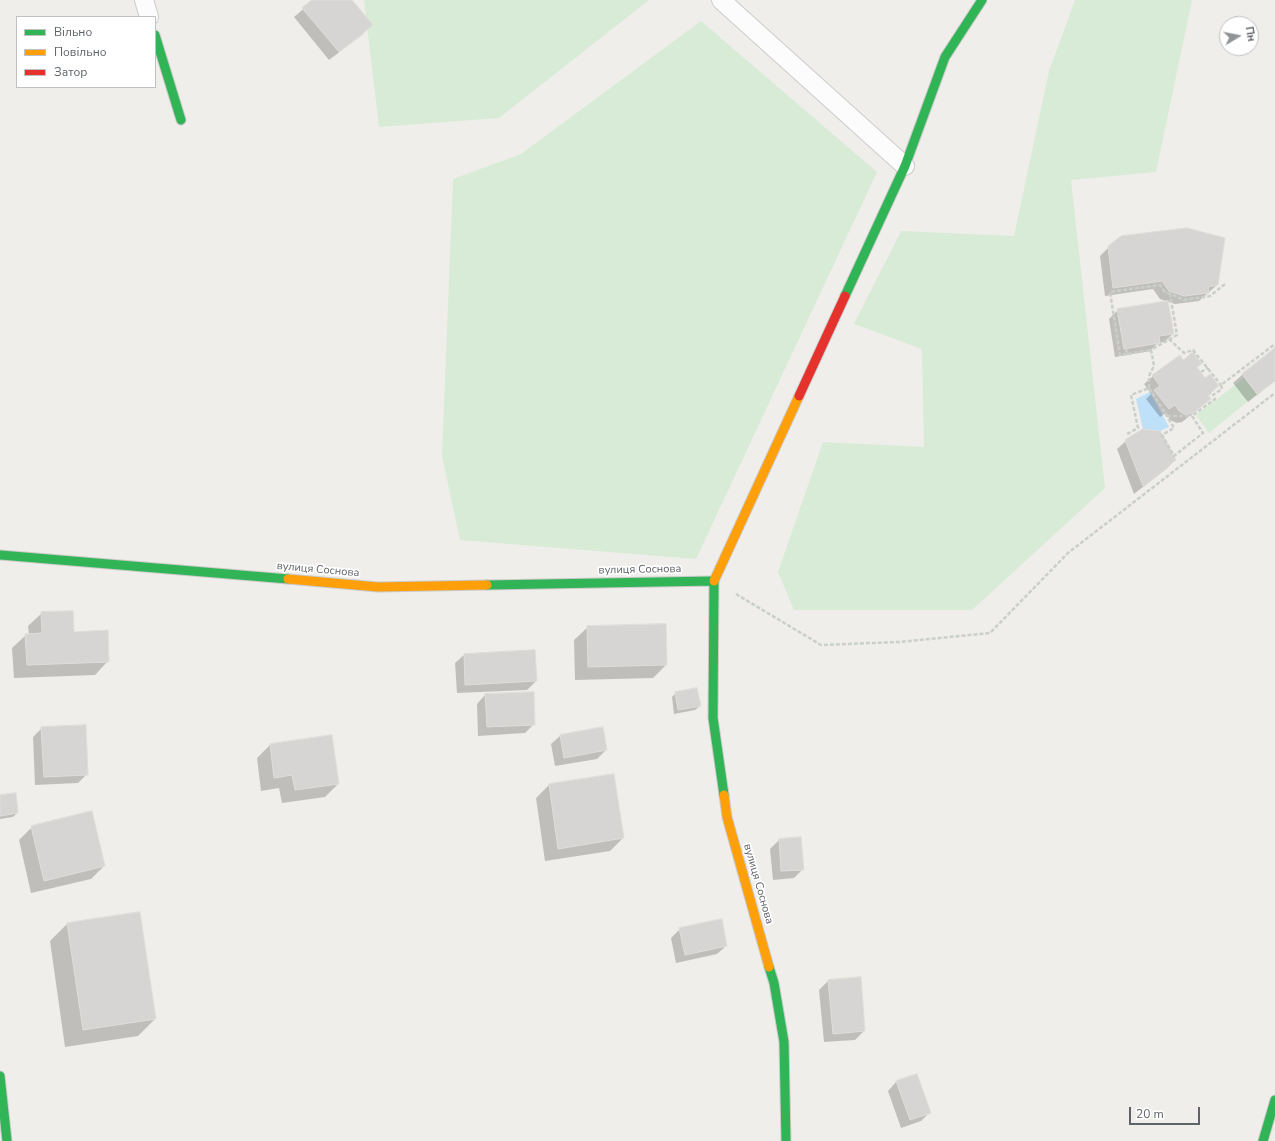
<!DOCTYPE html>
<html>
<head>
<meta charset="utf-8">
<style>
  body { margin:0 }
  #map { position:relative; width:1275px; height:1141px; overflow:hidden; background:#efeeea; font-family:"Nunito Sans",sans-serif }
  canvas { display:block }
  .legend { position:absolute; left:16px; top:16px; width:140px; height:72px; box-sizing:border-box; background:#fff; border:1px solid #bfc1c3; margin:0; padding:5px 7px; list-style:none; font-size:12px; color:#5f6368 }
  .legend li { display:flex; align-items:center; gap:8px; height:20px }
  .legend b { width:20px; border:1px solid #bfc1c3 }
  .north { position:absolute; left:1219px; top:16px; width:40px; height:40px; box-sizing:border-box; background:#fff; border:1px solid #bfc1c3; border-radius:50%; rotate:80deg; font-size:11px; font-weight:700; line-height:16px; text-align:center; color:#5f6368 }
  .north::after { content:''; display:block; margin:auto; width:14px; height:18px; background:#919496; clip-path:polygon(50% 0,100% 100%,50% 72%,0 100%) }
  .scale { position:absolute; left:1129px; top:1107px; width:71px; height:18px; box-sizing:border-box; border:2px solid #5f6368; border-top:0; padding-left:5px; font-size:12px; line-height:14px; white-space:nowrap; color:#5f6368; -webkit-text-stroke:3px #fff; paint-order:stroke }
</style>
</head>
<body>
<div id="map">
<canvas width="1275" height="1141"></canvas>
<ul class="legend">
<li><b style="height:5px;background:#30b455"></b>Вільно</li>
<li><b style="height:5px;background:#ff9f0a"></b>Повільно</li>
<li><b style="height:5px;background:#e5322d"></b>Затор</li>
</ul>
<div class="north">Пн</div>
<div class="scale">20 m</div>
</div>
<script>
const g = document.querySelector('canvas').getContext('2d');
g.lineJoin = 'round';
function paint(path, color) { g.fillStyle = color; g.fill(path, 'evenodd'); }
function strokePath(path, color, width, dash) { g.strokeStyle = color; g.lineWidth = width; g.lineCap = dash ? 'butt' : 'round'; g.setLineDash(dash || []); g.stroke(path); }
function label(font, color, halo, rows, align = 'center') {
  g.font = font + ' "Nunito Sans",sans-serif'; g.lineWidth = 3.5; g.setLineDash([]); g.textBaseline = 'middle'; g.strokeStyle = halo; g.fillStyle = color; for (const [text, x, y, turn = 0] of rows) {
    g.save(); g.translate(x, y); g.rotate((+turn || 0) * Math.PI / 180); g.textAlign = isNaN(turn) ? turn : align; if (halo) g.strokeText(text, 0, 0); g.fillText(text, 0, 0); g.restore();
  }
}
const green = new Path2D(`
  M364 0H649L499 118 379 127Z
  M1075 0H1192L1156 172 1071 180 1105 488 972 610H794L778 572 823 442 924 447 922 349 854 324 901 231 1014 236 1049 71Z
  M701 21 877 172 696 559 460 540 442 456 453 179 521 154Z
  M1244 378 1257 394 1209 433 1196 415Z`);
const water = new Path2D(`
  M1150 392 1169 427 1160 431 1143 429 1136 399Z`);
const shadow = new Path2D(`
  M314 0H351L371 25 363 34 329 60 294 17Z
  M1109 247 1217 285 1199 301 1175 304 1160 299 1153 289 1105 296 1100 256Z
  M1118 310 1173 334 1164 342 1158 343 1150 351 1115 357 1109 319Z
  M1275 350V381L1248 402 1233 383 1242 375Z
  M1183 361 1200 364 1197 368 1205 379 1218 386 1208 396 1210 399 1201 407 1182 422 1177 423 1170 420 1166 413 1160 417 1146 399 1151 394 1144 384 1153 376Z
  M1126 441 1175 460 1166 469 1134 494 1117 449Z
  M42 613 73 633 108 661 95 675 14 678 12 648 26 635H29L28 626Z
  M588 627 666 665 653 678 575 680 574 640Z
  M534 651 536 681 527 690 457 693 455 663 464 655Z
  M676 693 700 706 695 710 674 714 672 697Z
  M485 695 534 724 525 733 478 736 477 704Z
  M42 728 87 774 78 783 35 785 33 737Z
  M602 728 606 750 597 759 555 766 551 744 560 736Z
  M270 745 338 784 325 797 282 803 279 788 261 791 257 758Z
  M549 785 623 838 610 851 545 861 536 798Z
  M0 796 17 813 13 817 0 819Z
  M32 827 104 866 91 879 31 893 19 840Z
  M800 838 803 869 794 878 773 880 770 849 779 840Z
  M139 913 155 1019 138 1036 65 1047 50 941 67 924Z
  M680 929 726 946 717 954 676 963 671 938Z
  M828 981 864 1031 855 1040 824 1042 819 990Z
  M917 1075 930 1112 921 1121 901 1128 888 1091 896 1082Z`);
const building = new Path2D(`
  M312 0H352L373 25 339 52 302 8Z
  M1187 228 1225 238 1218 285 1208 287 1209 293 1184 296 1169 291 1162 281 1113 288 1108 246 1121 236Z
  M1168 301 1174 334 1159 336 1160 343 1124 349 1117 309Z
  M1275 348V381L1257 394 1242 374Z
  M1193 352 1202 364 1197 367 1205 378 1210 374 1219 386 1208 394 1211 399 1192 413 1186 415 1179 411 1175 405 1169 409 1154 390 1160 386 1152 375 1180 355 1183 360Z
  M1143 429 1160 431 1176 460 1143 486 1125 440Z
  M73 611 74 632 108 630 109 662 27 665 25 634 42 633 41 612Z
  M666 624 667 665 588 667 587 626Z
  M535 650 537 681 465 685 464 654Z
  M697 688 701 706 678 710 675 692Z
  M534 692 535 725 487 727 485 694Z
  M86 725 88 775 44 777 41 727Z
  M603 727 607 750 564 758 560 735Z
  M332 735 339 784 295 790 292 775 274 778 270 744Z
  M614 774 624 838 558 849 549 784Z
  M16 793 18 813 0 816V795Z
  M92 811 105 866 44 881 31 826Z
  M801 837 804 870 781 871 779 839Z
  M140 912 156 1019 83 1030 67 923Z
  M722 919 727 946 685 955 679 928Z
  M861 977 865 1031 833 1034 828 980Z
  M917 1074 931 1113 910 1120 896 1081Z`);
const path = new Path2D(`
  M1169 339 1184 353 1193 350 1221 385
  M1126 349 1127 354 1151 350
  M1127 354 1120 355 1110 292 1160 285 1164 291 1184 300 1210 296 1225 284
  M1201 372 1208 368
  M1149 388V376L1154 366 1151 350 1177 335 1170 294
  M1167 416H1192
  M1127 434 1138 428 1131 395 1149 388 1167 416 1174 428 1162 435 1174 456 1203 433 1192 416 1215 399 1213 395 1222 389 1221 385 1275 344
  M736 594 821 645 899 642 990 633 1068 553 1275 393`);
const street = new Path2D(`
  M144 0 149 17
  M721 0 905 166`);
const fast = new Path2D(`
  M155 35 181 120
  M845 296 905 166 945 57 982 0
  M0 555 288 579
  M487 585 714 581 713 718 724 795
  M769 967 774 983 784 1042 786 1141
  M0 1076 7 1141
  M1263 1141 1275 1100`);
const slow = new Path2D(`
  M288 579 378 587 487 585
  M714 581 799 396
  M724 795 727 817 769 967`);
const jam = new Path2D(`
  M799 396 845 296`);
const streetNames = [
  ["вулиця Соснова",318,570,5],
  ["вулиця Соснова",640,570,-1],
  ["вулиця Соснова",758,884,74]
];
paint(green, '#d8ebd6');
paint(water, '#bfe0f9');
paint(shadow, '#0003');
paint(building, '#d6d5d3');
strokePath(building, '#deddd9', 1);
strokePath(street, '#cbcccc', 20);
strokePath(fast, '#cacacb', 11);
strokePath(slow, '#cacacb', 11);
strokePath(jam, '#cacacb', 11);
strokePath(path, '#cacfcc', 2.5, [4, 2]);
strokePath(street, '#fdfcfc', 18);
strokePath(fast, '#30b455', 9);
strokePath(slow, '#ff9f0a', 9);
strokePath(jam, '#e5322d', 9);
label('11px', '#5f6368', '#fff', streetNames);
</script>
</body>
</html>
